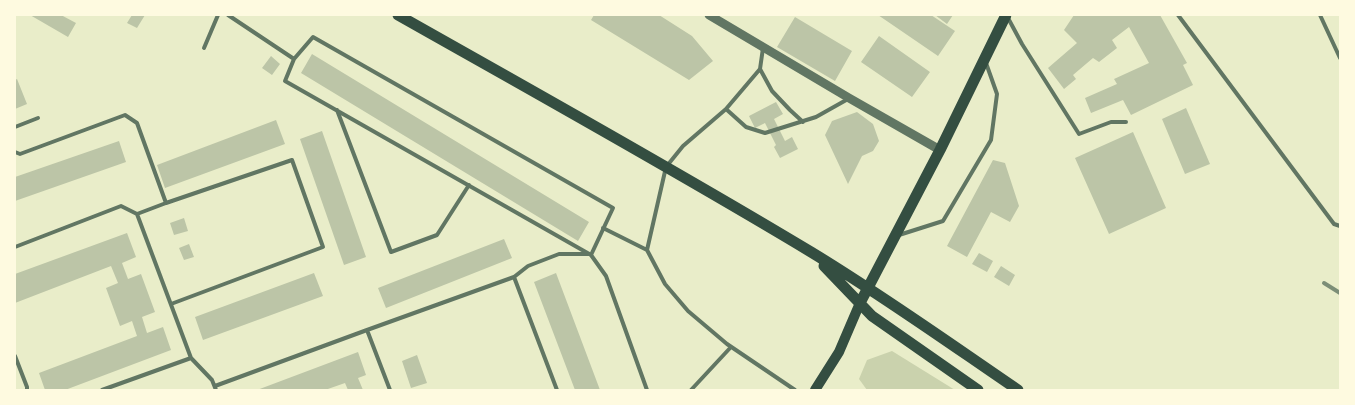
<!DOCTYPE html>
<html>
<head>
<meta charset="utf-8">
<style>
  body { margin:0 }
  #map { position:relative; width:1355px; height:405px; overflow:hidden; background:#e9edc9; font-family:Roboto,sans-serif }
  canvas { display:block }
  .frame { position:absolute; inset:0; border:16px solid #fefae0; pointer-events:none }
</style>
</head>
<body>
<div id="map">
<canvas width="1355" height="405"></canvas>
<div class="frame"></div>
</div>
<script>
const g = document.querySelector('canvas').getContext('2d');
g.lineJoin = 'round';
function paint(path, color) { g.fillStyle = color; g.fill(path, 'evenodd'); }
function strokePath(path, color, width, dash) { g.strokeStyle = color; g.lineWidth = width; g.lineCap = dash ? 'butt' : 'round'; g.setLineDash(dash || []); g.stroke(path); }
const green = new Path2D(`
  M892 351 955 390H867L859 379 867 360Z`);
const building = new Path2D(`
  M30 15H61L76 23 68 37Z
  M132 15H145L137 28 127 23Z
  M594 15H659L692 36 713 61 689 80 591 20Z
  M878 15H931L955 31 938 56Z
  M935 15H953L947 24Z
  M1074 15H1160L1187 63 1183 65 1193 85 1131 115 1123 100 1091 113 1085 98 1117 84 1114 79 1149 63 1129 27 1112 40 1117 48 1099 62 1093 58 1073 75 1076 79 1064 89 1048 68 1077 43 1064 30Z
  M795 17 852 51 835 81 777 47Z
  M879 36 930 72 912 97 861 62Z
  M312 54 589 222 578 241 301 73Z
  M271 56 280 64 272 75 262 68Z
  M17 79 27 104 15 109V80Z
  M776 102 783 114 774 119 785 141 792 137 798 149 780 158 774 147 776 145 765 123 755 128 749 116Z
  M1186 108 1210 164 1185 174 1162 119Z
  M857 112 873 124 879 141 873 151 862 156 848 184 825 135 832 121Z
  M276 120 285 144 165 188 157 165Z
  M322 131 366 257 344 265 300 139Z
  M1133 132 1166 208 1109 234 1075 158Z
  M119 141 126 162 15 201V177Z
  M993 160 1005 163 1019 206 1010 222 991 212 967 257 947 246Z
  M184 218 188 231 174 235 170 223Z
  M127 233 136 257 122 263 128 279 141 274 155 312 142 317 147 333 163 327 171 350 65 390H45L39 373 137 336 132 321 120 326 106 288 118 283 111 266 15 303V274Z
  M504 239 512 258 386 308 378 288Z
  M189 244 194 257 184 260 179 248Z
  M979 253 993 261 987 272 972 264Z
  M1001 266 1015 275 1009 286 994 277Z
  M314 273 323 296 203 340 195 317Z
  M556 273 600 390H575L534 282Z
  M358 352 366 375 358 378 363 390H348L345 383 325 390H257Z
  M417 355 427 383 411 388 402 361Z`);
const service = new Path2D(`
  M228 15 294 59
  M1178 15 1334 224 1340 226
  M1320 15 1340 58
  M1008 18 1022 44 1079 134 1111 122H1126
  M204 48 218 15
  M763 48 760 69 726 109 746 127 765 133 816 117 848 99
  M760 69 772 91 790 110 803 122
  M337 110 391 252 437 235 469 185
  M15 127 38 118
  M15 152 20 154 125 115 137 123 166 203 137 214 191 358
  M166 203 292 160 323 247 171 304
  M603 228 647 250 665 284 688 311 727 344 795 390
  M899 235 943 221 991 140 997 94 986 63
  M15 247 121 206 137 214
  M647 250 666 167 683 146 726 109
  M591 255 613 208 313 37 294 59 285 81 591 255 606 276 647 390
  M514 277 528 266 559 254H588
  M367 330 514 277 557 390
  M15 356 27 387V390
  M215 386 367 330 390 390
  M102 390 191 358 212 380 216 390
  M691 390 731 347`);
const tertiary = new Path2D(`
  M709 15 849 98 940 150`);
const secondary = new Path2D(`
  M815 390 839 352 860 303`);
const primary = new Path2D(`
  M398 15C536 93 675 170 811 252 882 295 949 343 1018 390
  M824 266 872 316 978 390
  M860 303 940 150 1006 15`);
const rail = new Path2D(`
  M1324 283 1340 293`);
paint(green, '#cad2ad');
paint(building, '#bcc5a7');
strokePath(service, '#617663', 4);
strokePath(tertiary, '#617663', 9);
strokePath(secondary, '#344e41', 10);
strokePath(primary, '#344e41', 11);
strokePath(rail, '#7c8e77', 4);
</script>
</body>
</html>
